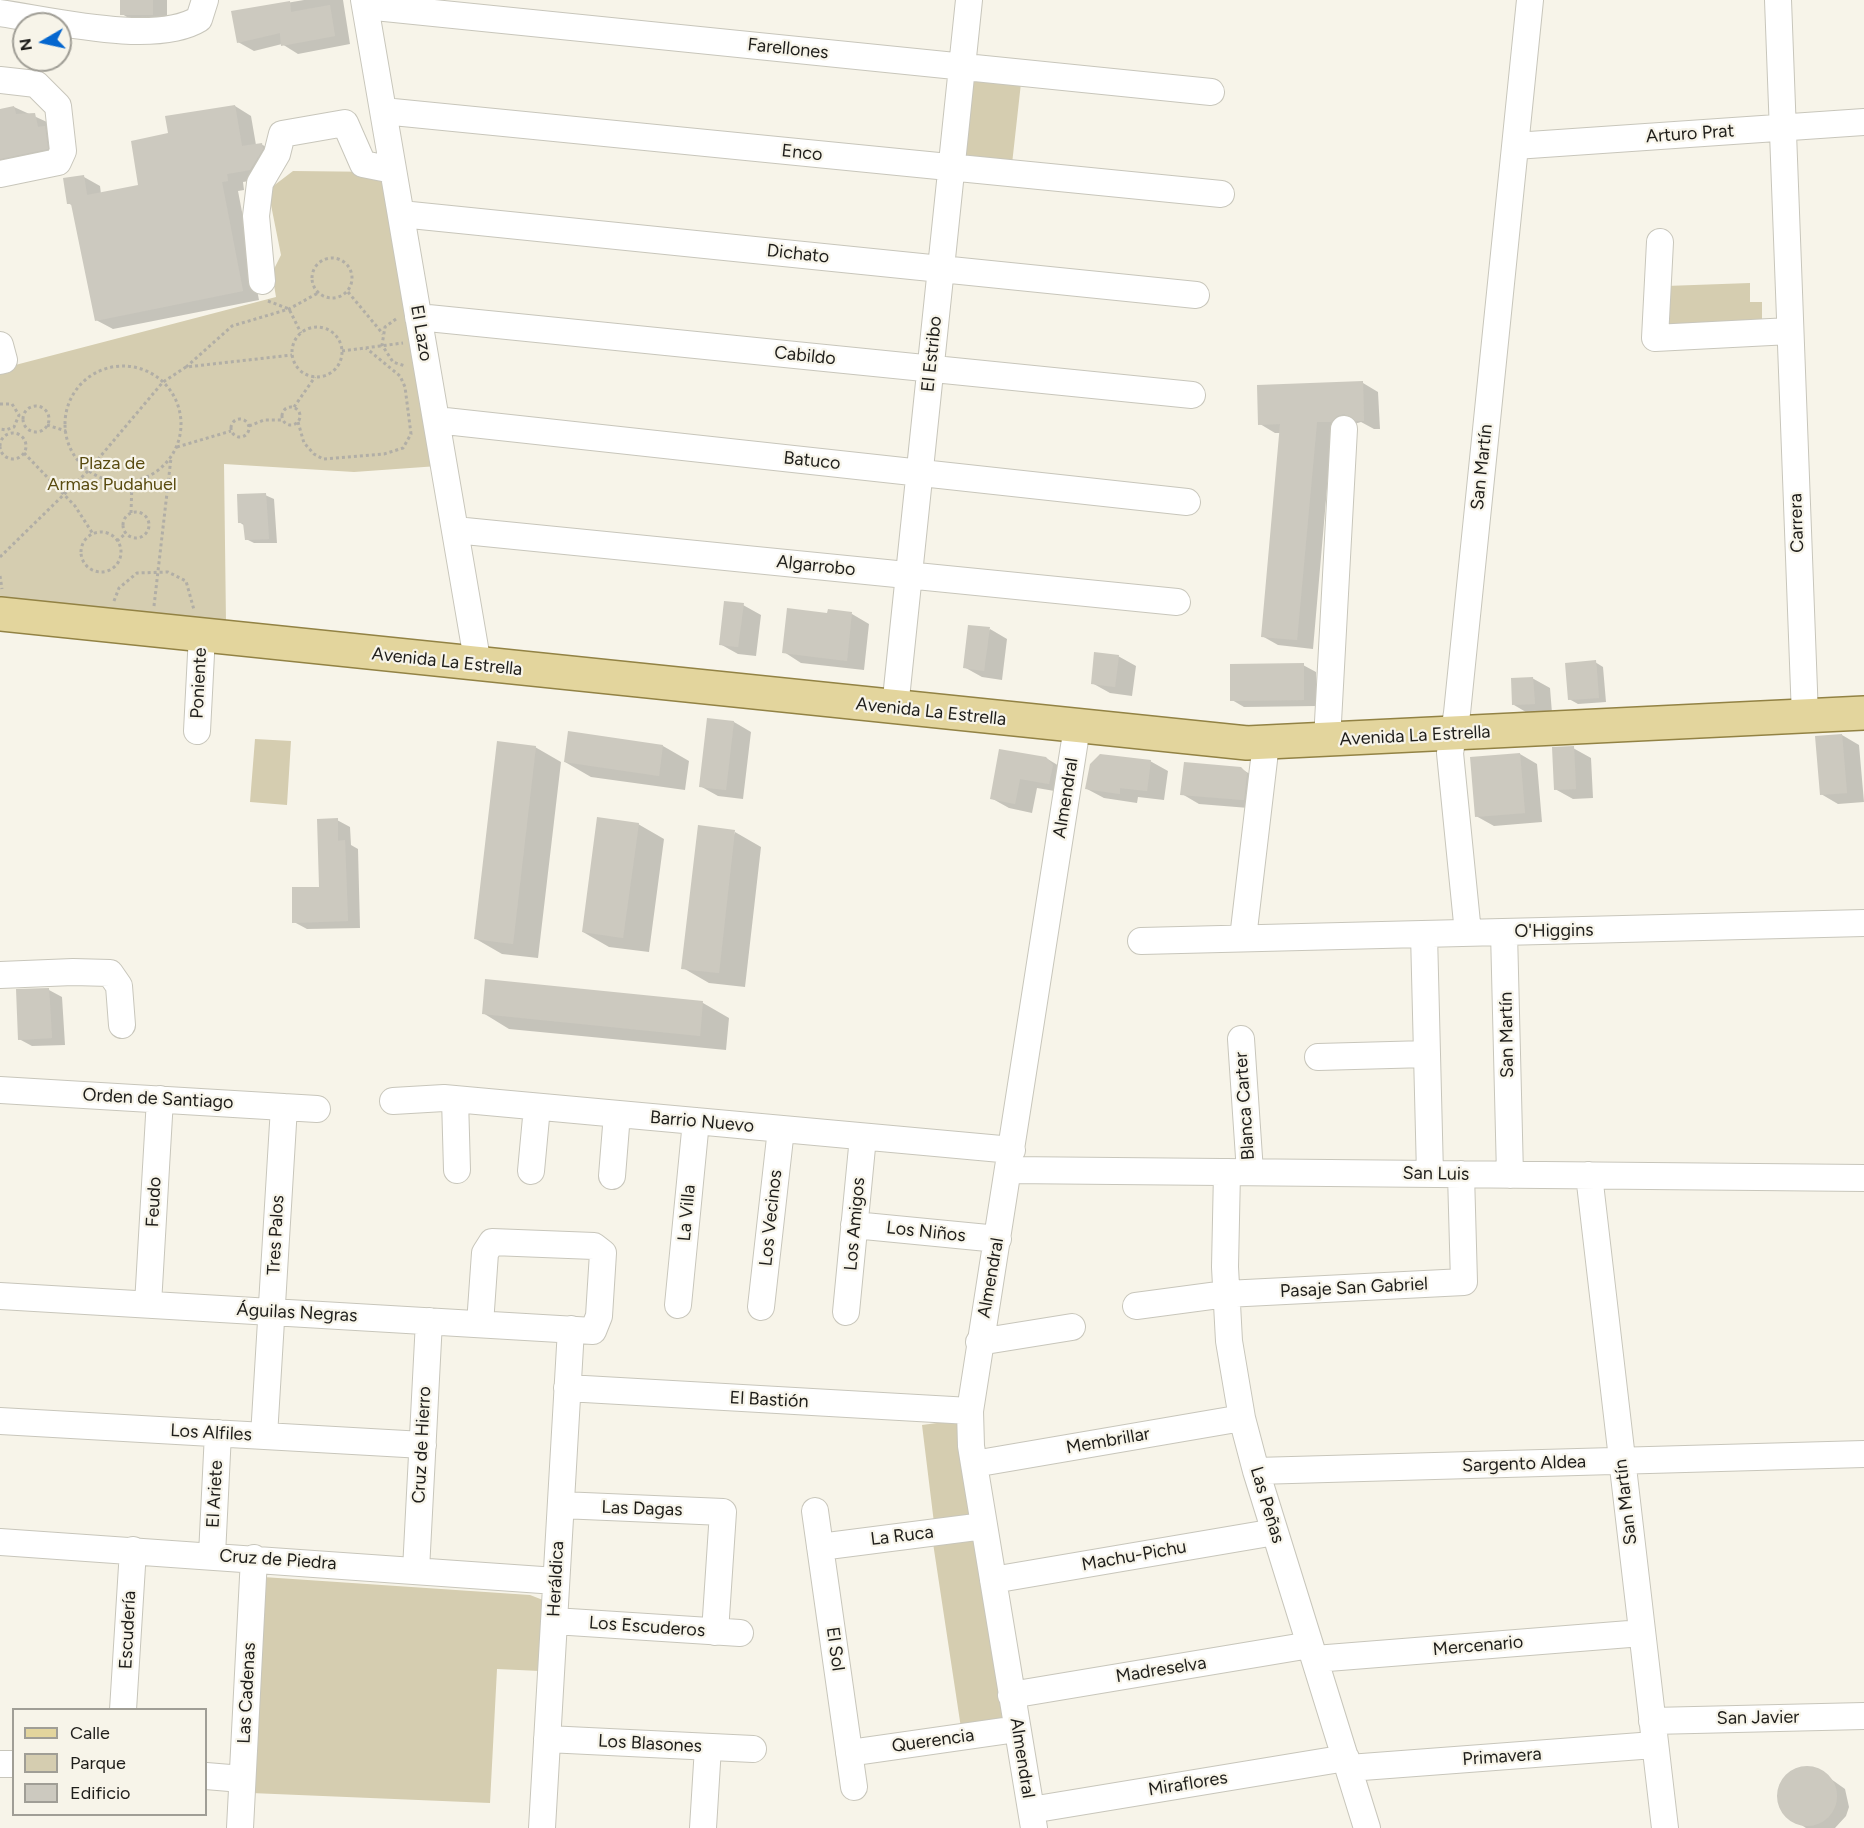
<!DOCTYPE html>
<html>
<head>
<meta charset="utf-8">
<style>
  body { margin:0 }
  #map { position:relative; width:1864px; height:1828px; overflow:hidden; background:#f7f4e9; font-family:Figtree,sans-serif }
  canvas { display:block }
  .legend { position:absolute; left:12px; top:1708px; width:195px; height:108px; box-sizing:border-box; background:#f7f4e9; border:2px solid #a09e96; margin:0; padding:8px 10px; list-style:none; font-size:18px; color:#1e1d1a }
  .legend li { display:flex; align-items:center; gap:12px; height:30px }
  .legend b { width:30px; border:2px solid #a09e96 }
  .north { position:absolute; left:12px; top:12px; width:60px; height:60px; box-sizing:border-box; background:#f7f4e9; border:2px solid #a09e96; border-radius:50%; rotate:261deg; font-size:16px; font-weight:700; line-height:24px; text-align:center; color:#1e1d1a }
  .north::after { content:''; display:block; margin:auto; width:21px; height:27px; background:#0466cf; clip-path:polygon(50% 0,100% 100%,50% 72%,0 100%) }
</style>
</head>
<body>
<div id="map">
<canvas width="1864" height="1828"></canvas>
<ul class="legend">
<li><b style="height:8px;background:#e3d59d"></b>Calle</li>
<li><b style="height:16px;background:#d5cdb0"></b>Parque</li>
<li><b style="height:16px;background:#ccc9bf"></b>Edificio</li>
</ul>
<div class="north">N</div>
</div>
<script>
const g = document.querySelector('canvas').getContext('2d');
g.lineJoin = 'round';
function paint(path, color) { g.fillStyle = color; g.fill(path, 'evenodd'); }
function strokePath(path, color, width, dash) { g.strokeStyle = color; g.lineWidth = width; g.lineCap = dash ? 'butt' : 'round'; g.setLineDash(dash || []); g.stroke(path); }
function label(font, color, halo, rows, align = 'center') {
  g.font = font + ' Figtree,sans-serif'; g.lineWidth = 4.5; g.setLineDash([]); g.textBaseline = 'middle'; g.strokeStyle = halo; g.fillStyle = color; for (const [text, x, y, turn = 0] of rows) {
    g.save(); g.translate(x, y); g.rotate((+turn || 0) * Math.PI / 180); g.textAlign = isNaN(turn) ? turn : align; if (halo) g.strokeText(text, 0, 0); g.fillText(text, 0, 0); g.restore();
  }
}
const green = new Path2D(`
  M971 78 1021 83 1012 164 963 159Z
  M293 171 384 172 438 466 354 472 224 464 226 623 0 599V369L276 297 272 273 281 255 268 190Z
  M1750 283V302H1762V325L1667 328 1666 286Z
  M255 739 291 741 287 805 250 802Z
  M959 1420 971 1519 934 1523 922 1425Z
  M977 1538 1004 1719 961 1728 933 1543Z
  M263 1577 530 1595 543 1600 540 1671 497 1669 490 1803 251 1793Z`);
const shadow = new Path2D(`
  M122 0H167V23H137L122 14Z
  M304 0H343L350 44 298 54 282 44 254 51 238 42 233 12Z
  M235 106 251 116 256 145 261 144 278 154 267 178 243 182 244 190 238 191 259 300 113 329 96 320 73 206 68 203 84 177 100 186 101 194 140 186 169 135Z
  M14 107 47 122 60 156 0 175V110Z
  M1363 383 1378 392 1380 429H1374L1361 422 1332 431 1313 649 1278 645 1262 636 1281 433H1275L1260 424Z
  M265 495 274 499 277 543H254L246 539 245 526 239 522Z
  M743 605 761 615 756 656 738 654 720 644Z
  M852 614 869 624 864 670 801 663 784 652 828 615Z
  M990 629 1007 639 1002 680 982 677 964 667Z
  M1118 656 1136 666 1132 696 1110 693 1092 683Z
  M1595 662 1603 667 1606 702 1578 704 1569 699Z
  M1303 665 1316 672 1317 706 1244 707 1232 700Z
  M1532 678 1550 688 1552 713 1531 715 1514 705Z
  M708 719 734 722 751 732 743 799 718 796 700 786Z
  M569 733 663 746 689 761 685 790 591 777 565 762Z
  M1842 735 1859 745 1864 802 1838 804 1821 794Z
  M535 747 561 762 538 958 502 954 476 939Z
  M1573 748 1591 758 1593 798 1573 799 1555 789Z
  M1520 754 1537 764 1542 822 1494 826 1476 816 1471 758Z
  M1046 758 1064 769 1066 793 1037 788 1032 813 1009 808 991 798Z
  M1150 761 1168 771 1164 800 1138 797 1137 803 1104 798 1087 789Z
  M1240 768 1258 779 1261 809 1199 804 1182 794Z
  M337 820 350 827 351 845 358 849 360 928 307 929 294 922 320 888Z
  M638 824 664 839 649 952 609 947 583 932Z
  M735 832 761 847 745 987 709 983 683 968Z
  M486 981 703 1003 729 1018 726 1050 509 1029 483 1013Z
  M49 990 62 997 65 1045 32 1046 19 1039Z
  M1798 1769H1817L1845 1789 1849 1807 1846 1816 1835 1828H1806L1786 1815 1779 1798 1783 1780Z`);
const building = new Path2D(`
  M120 0H153V15H120Z
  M290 1 291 12 330 5 335 36 281 46 280 33 237 43 231 11Z
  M235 105 242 146 262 143 263 149 250 170 227 174 228 181 222 182 243 291 95 321 71 204H67L63 178 84 175 87 195 138 185 131 141 168 133 165 116Z
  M14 106 16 114 35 113 38 127 45 126 48 149 0 159V109Z
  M1363 381 1364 421H1356L1344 414 1337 416 1331 422H1317L1297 640 1261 637 1280 424 1258 425 1257 385Z
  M266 493 269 539 245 540 243 523H238L237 494Z
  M724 601 744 603 738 647 719 645Z
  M787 608 827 613 828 609 852 612 847 661 782 653Z
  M968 625 990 627 984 671 963 668Z
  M1094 652 1119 655 1115 687 1091 684Z
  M1596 660 1599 698 1568 700 1565 663Z
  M1304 663V700L1230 701V664Z
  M1533 677 1535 704 1512 705 1511 678Z
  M707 718 734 721 726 790 699 787Z
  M568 731 663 745 659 776 564 762Z
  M1842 734 1847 793 1820 795 1815 736Z
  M497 741 536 746 513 944 474 939Z
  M1574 746 1576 789 1554 790 1552 747Z
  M999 749 1046 757 1053 765 1049 784 1020 779 1015 804 990 799Z
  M1520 753 1525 813 1475 817 1470 757Z
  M1100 754 1151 760 1147 791 1120 788V794L1085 789 1090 764Z
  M1184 762 1241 767 1247 773 1244 800 1180 795Z
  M597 817 639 823 623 938 582 932Z
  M338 818V841L345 840 348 921 292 923V887H319L317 819Z
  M698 825 735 830 719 973 681 969Z
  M485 979 703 1001 700 1036 482 1014Z
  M49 988 52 1038 18 1040 16 989Z
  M1777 1796a30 30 0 1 1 60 0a30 30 0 1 1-60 0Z`);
const path = new Path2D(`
  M312 278a20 20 0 1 1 40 0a20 20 0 1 1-40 0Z
  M348 292 383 334
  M268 301 289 309 301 333
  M396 319 385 327 382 345 393 362 405 366
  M292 352a25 25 0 1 1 50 0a25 25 0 1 1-50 0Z
  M342 351 403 343
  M65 424a58 58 0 1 1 116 0a58 58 0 1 1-116 0Z
  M186 367 232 326 289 309 318 293
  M0 404H12L19 415 14 427 6 430 0 429
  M23 419a13 13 0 1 1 26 0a13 13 0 1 1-26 0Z
  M282 416a9 9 0 1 1 18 0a9 9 0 1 1-18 0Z
  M294 407 315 377
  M231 428a9 9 0 1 1 18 0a9 9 0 1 1-18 0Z
  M298 422 304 443 314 454 323 459 384 454 403 448 411 434 405 387 400 376 366 348
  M47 425 66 431
  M249 426 264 420H282
  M0 446a13 13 0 1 1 26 0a13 13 0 1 1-26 0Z
  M177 447 231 431
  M24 453 75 506 93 534
  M123 525a13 13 0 1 1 26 0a13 13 0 1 1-26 0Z
  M131 513 132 482
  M81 552a20 20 0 1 1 40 0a20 20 0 1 1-40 0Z
  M117 541 126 533
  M0 557 88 471 163 382 186 367 292 355
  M0 576 2 589
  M114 601 119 588 137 573 168 572 186 581 194 610
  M154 606 171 458`);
const minor = new Path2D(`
  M364 0 478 665
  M1778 0 1805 716
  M365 6 1211 92
  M0 13C50 20 155 46 199 19L205 0
  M0 80 36 84 58 106 63 151 58 162 0 174
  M383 111 1221 194
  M1515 146 1864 122
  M401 214 1196 295
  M1660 242 1655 338 1790 331
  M262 281 256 216 260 183 277 154 282 134 345 123 363 164 393 170
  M418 317 1192 395
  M0 345 4 360 0 361
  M436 420 1187 502
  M455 530 1177 602
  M895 708 969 0
  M197 731 202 635
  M1327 740 1344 429
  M1504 932 1510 1175
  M1468 933 1450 753 1457 713 1530 0
  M1424 934 1430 1174
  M1243 938 1266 743
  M1141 941 1864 923
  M0 975 73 972 110 973 119 986 122 1025
  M1241 1039 1250 1172
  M1318 1057 1427 1054
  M0 1090 317 1109
  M455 1099 457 1170
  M393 1101 444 1098 1012 1150
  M1008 1170 1864 1178
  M531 1171 537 1107
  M1227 1172 1225 1267 1229 1341 1242 1418 1256 1471 1367 1828
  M1589 1175 1665 1828
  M612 1176 617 1114
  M854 1225 998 1239
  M0 1296 593 1331 599 1316 603 1253 594 1246 492 1242 485 1253 480 1324
  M148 1304 160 1099
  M678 1305 696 1121
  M1136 1306 1226 1294 1464 1282 1461 1174
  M761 1307 781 1129
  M846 1312 863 1137
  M979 1342 1072 1327
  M567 1388 970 1411
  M0 1421 423 1445
  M264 1436 284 1107
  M974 1464 1242 1418
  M1256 1471 1864 1454
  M561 1505 723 1512 715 1632
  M815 1511 854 1787
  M0 1542 556 1581
  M820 1547 984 1526
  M212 1555 218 1433
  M416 1570 429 1321
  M993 1580 1275 1532
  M554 1621 740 1633
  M1315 1659 1642 1633
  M1011 1695 1310 1645
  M123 1710 133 1550
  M1652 1721 1864 1716
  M547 1739 753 1749
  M849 1753 1017 1729
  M0 1764H14
  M1349 1768 1654 1745
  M206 1776 242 1779
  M1031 1810 1346 1758
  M240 1828 254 1558
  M542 1828 571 1329
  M703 1828 708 1747
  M1034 1828 971 1446 970 1411 1077 727`);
const major = new Path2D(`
  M0 614 1247 743 1864 713`);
const streetNames = [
  ["Farellones",788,49,6],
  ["Arturo Prat",1690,134,-4],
  ["Enco",802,153,6],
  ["Dichato",798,254,6],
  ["El Lazo",421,333,80],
  ["El Estribo",932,354,-84],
  ["Cabildo",805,356,6],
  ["Batuco",812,461,6],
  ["San Martín",1482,467,-84],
  ["Carrera",1797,523,-92],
  ["Algarrobo",816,566,6],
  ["Avenida La Estrella",447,662,6],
  ["Poniente",199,683,-87],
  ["Avenida La Estrella",931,712,6],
  ["Avenida La Estrella",1415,736,-3],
  ["Almendral",1066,798,-81],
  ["O'Higgins",1554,931,-1],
  ["San Martín",1507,1035,-91],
  ["Orden de Santiago",158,1099,3],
  ["Blanca Carter",1245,1106,-94],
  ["Barrio Nuevo",702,1122,5],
  ["San Luis",1436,1174,1],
  ["Feudo",154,1202,-87],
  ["La Villa",687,1213,-85],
  ["Los Vecinos",771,1218,-84],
  ["Los Amigos",855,1224,-85],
  ["Los Niños",926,1232,6],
  ["Tres Palos",276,1235,-87],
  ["Almendral",991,1278,-80],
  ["Pasaje San Gabriel",1354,1288,-3],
  ["Águilas Negras",297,1313,3],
  ["El Bastión",769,1400,3],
  ["Los Alfiles",211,1433,3],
  ["Membrillar",1108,1441,-10],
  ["Cruz de Hierro",422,1445,-87],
  ["Sargento Aldea",1524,1464,-2],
  ["El Ariete",215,1494,-87],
  ["San Martín",1626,1502,-97],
  ["Las Peñas",1267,1505,73],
  ["Las Dagas",642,1509,2],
  ["La Ruca",902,1536,-7],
  ["Machu-Pichu",1134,1556,-10],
  ["Cruz de Piedra",278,1560,4],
  ["Heráldica",556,1579,-87],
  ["Los Escuderos",647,1627,4],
  ["Escudería",128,1630,-87],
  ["Mercenario",1478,1646,-5],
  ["El Sol",835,1649,82],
  ["Madreselva",1161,1670,-9],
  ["Las Cadenas",247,1693,-87],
  ["San Javier",1758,1718,-1],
  ["Querencia",933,1741,-8],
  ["Los Blasones",650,1744,3],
  ["Primavera",1502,1757,-4],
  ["Almendral",1022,1758,81],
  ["Miraflores",1188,1784,-9]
];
const parkNames = [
  ["Plaza de",112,464],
  ["Armas Pudahuel",112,485]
];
paint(green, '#d5cdb0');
paint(shadow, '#0003');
paint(building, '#ccc9bf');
strokePath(minor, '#c8c6bb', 28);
strokePath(major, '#928244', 36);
strokePath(path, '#b1aea6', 3, [3, 3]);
strokePath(minor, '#fff', 26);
strokePath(major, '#e3d59d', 33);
label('18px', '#1e1d1a', '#f7f4e9', streetNames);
label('18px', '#594b10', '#f7f4e9', parkNames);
</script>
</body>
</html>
